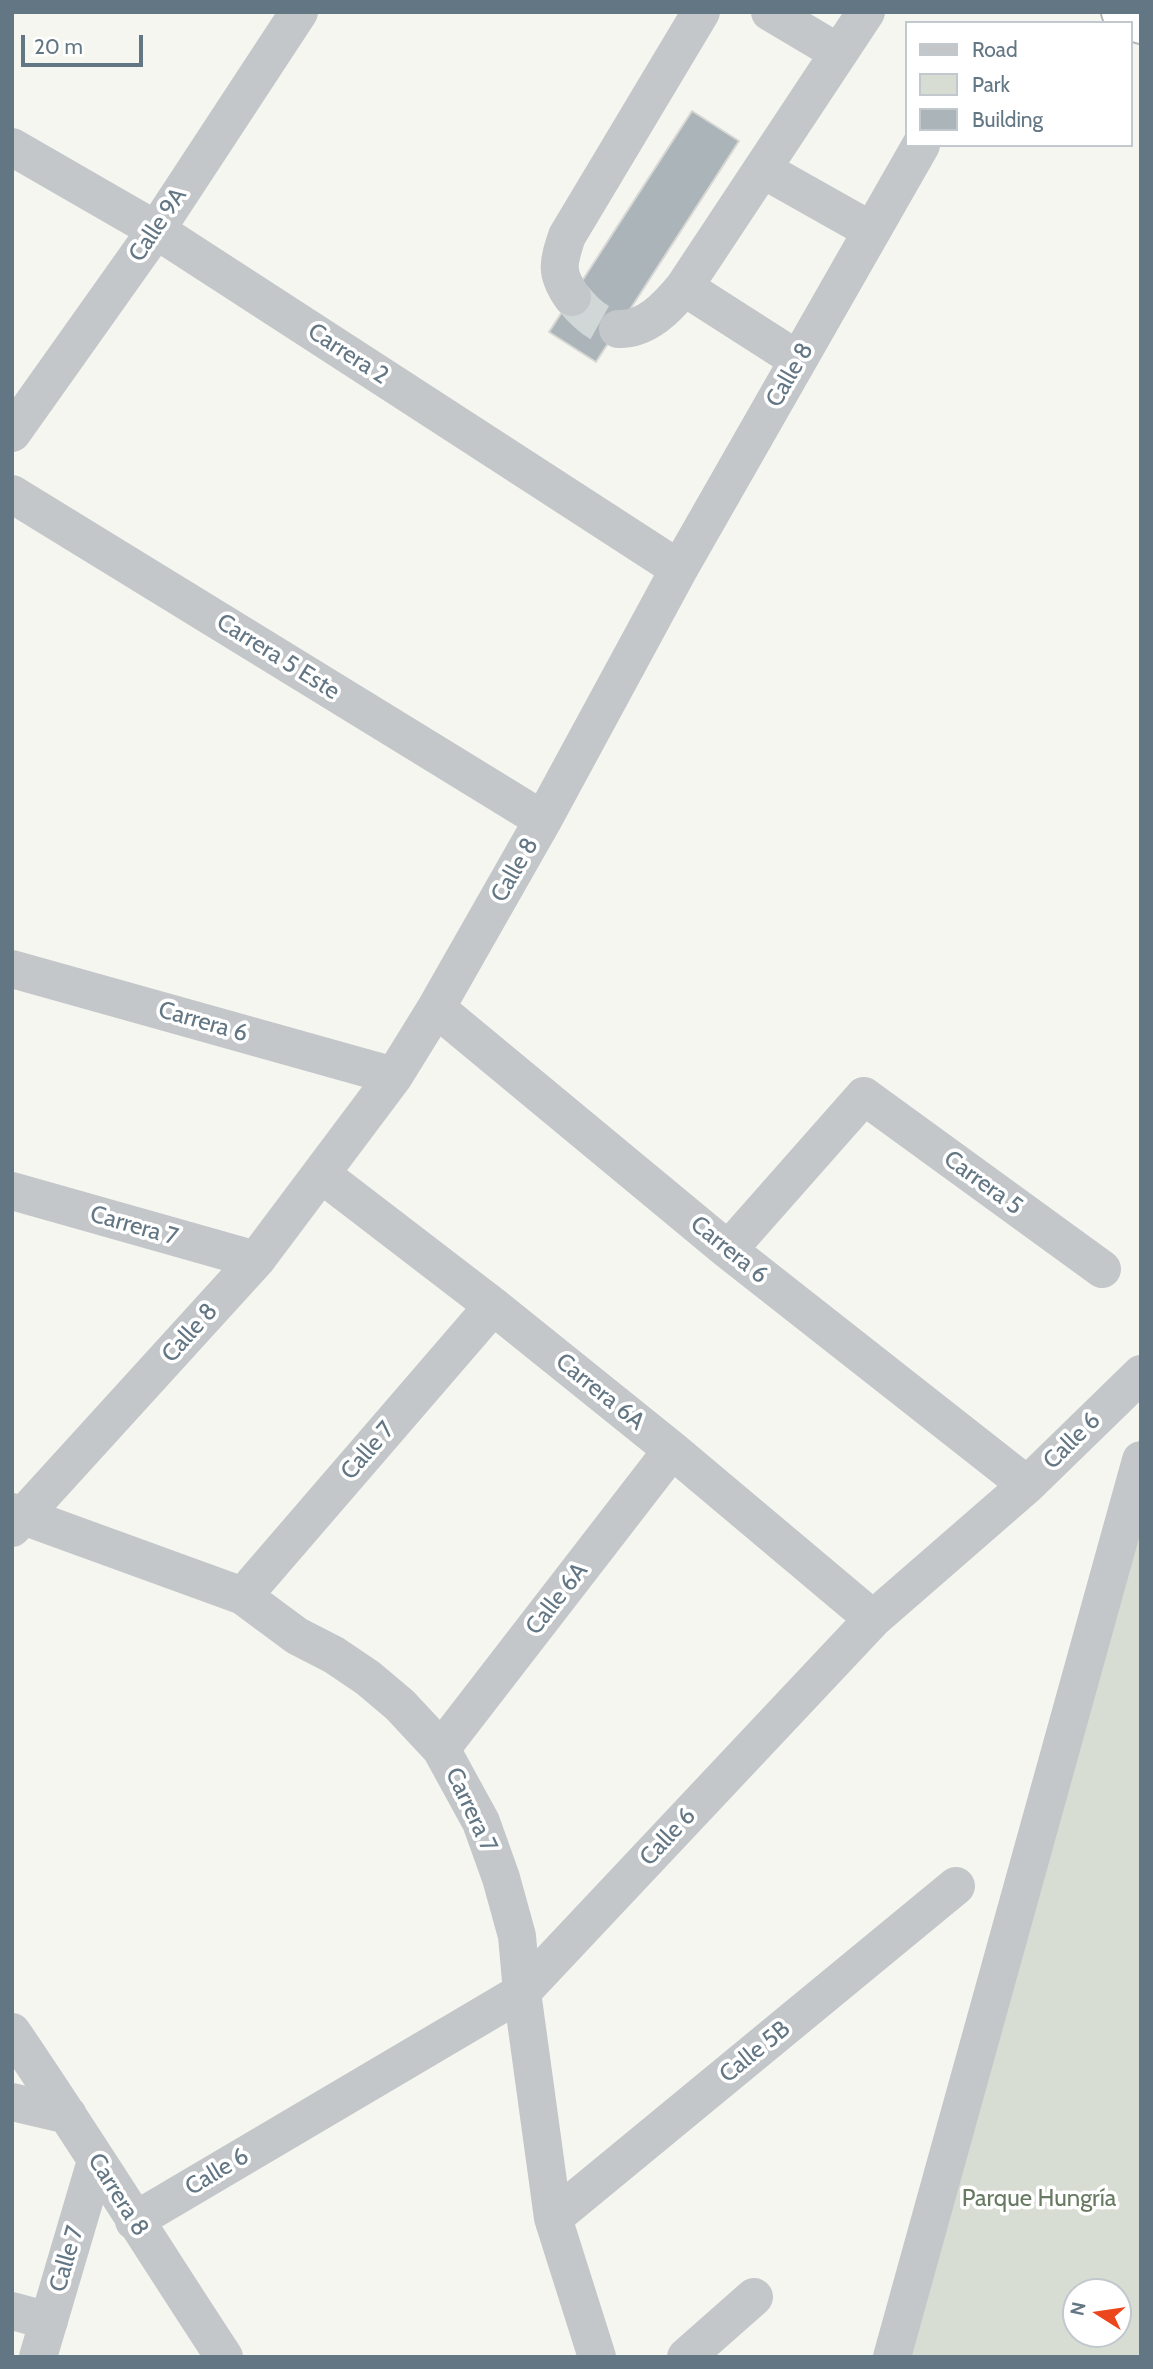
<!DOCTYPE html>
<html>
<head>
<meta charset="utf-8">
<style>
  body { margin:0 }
  #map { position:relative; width:1153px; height:2369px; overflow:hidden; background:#f6f6f1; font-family:Cabin,sans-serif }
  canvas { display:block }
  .frame { position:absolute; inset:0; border:14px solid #637684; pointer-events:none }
  .legend { position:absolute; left:905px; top:21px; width:228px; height:126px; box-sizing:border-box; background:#fff; border:2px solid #c1c8ce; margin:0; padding:9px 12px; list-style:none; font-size:21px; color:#637684 }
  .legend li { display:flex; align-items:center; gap:14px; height:35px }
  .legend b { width:35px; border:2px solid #c1c8ce }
  .north { position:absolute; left:1062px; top:2278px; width:70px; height:70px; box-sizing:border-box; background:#fff; border:2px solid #c1c8ce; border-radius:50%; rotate:282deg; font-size:19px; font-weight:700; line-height:28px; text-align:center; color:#637684 }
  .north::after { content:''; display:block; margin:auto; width:24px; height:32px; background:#ec471c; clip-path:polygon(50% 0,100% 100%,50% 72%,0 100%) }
  .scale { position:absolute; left:21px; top:35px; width:122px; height:32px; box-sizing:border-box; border:4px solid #637684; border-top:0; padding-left:9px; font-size:21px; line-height:24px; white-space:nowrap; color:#637684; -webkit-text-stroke:5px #fff; paint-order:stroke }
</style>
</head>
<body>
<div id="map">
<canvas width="1153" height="2369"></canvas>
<div class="frame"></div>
<ul class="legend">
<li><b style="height:9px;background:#c3c7ca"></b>Road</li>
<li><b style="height:19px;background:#d7ddd2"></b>Park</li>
<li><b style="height:19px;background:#abb4b8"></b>Building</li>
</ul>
<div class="north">N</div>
<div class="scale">20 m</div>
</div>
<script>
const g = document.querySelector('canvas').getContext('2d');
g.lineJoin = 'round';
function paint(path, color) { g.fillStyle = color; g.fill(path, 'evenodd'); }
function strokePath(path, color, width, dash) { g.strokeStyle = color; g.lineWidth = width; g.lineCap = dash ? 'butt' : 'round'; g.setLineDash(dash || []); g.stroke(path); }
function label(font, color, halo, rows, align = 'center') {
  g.font = font + ' Cabin,sans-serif'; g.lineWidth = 7; g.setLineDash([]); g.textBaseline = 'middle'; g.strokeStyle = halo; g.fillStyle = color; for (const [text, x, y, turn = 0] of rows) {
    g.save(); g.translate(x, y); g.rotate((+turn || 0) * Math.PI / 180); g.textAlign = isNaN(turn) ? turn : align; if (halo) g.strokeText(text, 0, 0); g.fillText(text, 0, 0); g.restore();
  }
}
const green = new Path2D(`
  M1141 1472V2357H892ZM1076 2292H1118V2334H1076Z`);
const building = new Path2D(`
  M692 111 739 141 596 362 549 332Z`);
const minorTunnel = new Path2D(`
  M572 297C584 312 598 326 618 329`);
const minor = new Path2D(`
  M770 12 839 53
  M12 147 156 230 679 569
  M762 169 872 231
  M684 287 798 360
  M572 297C555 273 558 263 567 236L701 12
  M618 329C646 330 667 308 684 287L866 12
  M12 433 156 230 299 12
  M12 494 543 820
  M12 969 394 1076
  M436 1008 728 1250 1027 1485
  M321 1174 493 1306 672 1450 873 1619
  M12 1191 256 1260
  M728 1250 864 1096 1102 1269
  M12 1512 243 1596 297 1636 334 1655 368 1678 400 1705 441 1749 481 1822 501 1878 517 1936 522 1992 553 2218 597 2357
  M12 1528 256 1260 394 1076 436 1008 543 820 679 569 921 145
  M243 1596 493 1306
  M441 1749 672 1450
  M12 2032C85 2139 153 2249 224 2357
  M12 2102 68 2115
  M553 2218 956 1886
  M134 2221 522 1992 873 1619 1027 1485 1141 1374
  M12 2311 49 2321
  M38 2357 96 2161
  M686 2357 754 2297
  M892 2357 1141 1460`);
const highway = new Path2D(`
  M1121 12 1141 24`);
const streetNames = [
  ["Calle 9A",158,225,-56],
  ["Carrera 2",348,354,33],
  ["Calle 8",790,375,-60],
  ["Carrera 5 Este",278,657,32],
  ["Calle 8",515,870,-60],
  ["Carrera 6",203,1022,16],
  ["Carrera 5",983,1183,36],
  ["Carrera 7",134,1226,16],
  ["Carrera 6",729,1250,39],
  ["Calle 8",190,1333,-48],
  ["Carrera 6A",600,1392,39],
  ["Calle 6",1072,1441,-45],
  ["Calle 7",368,1451,-49],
  ["Calle 6A",557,1599,-52],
  ["Carrera 7",471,1810,65],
  ["Calle 6",668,1837,-47],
  ["Calle 5B",755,2052,-39],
  ["Calle 6",217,2172,-31],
  ["Carrera 8",118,2195,58],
  ["Calle 7",67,2259,-74]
];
const parkNames = [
  ["Parque Hungría",1039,2199]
];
paint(green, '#d7ddd2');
paint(building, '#abb4b8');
strokePath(building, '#d7d7d4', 2);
strokePath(minorTunnel, '#d1d6d6', 38, [38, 19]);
strokePath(highway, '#b5b9bc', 42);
strokePath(minor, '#c3c7ca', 38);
strokePath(highway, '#fff', 38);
label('24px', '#637684', '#fff', streetNames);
label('24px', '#687b62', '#fff', parkNames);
</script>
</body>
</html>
